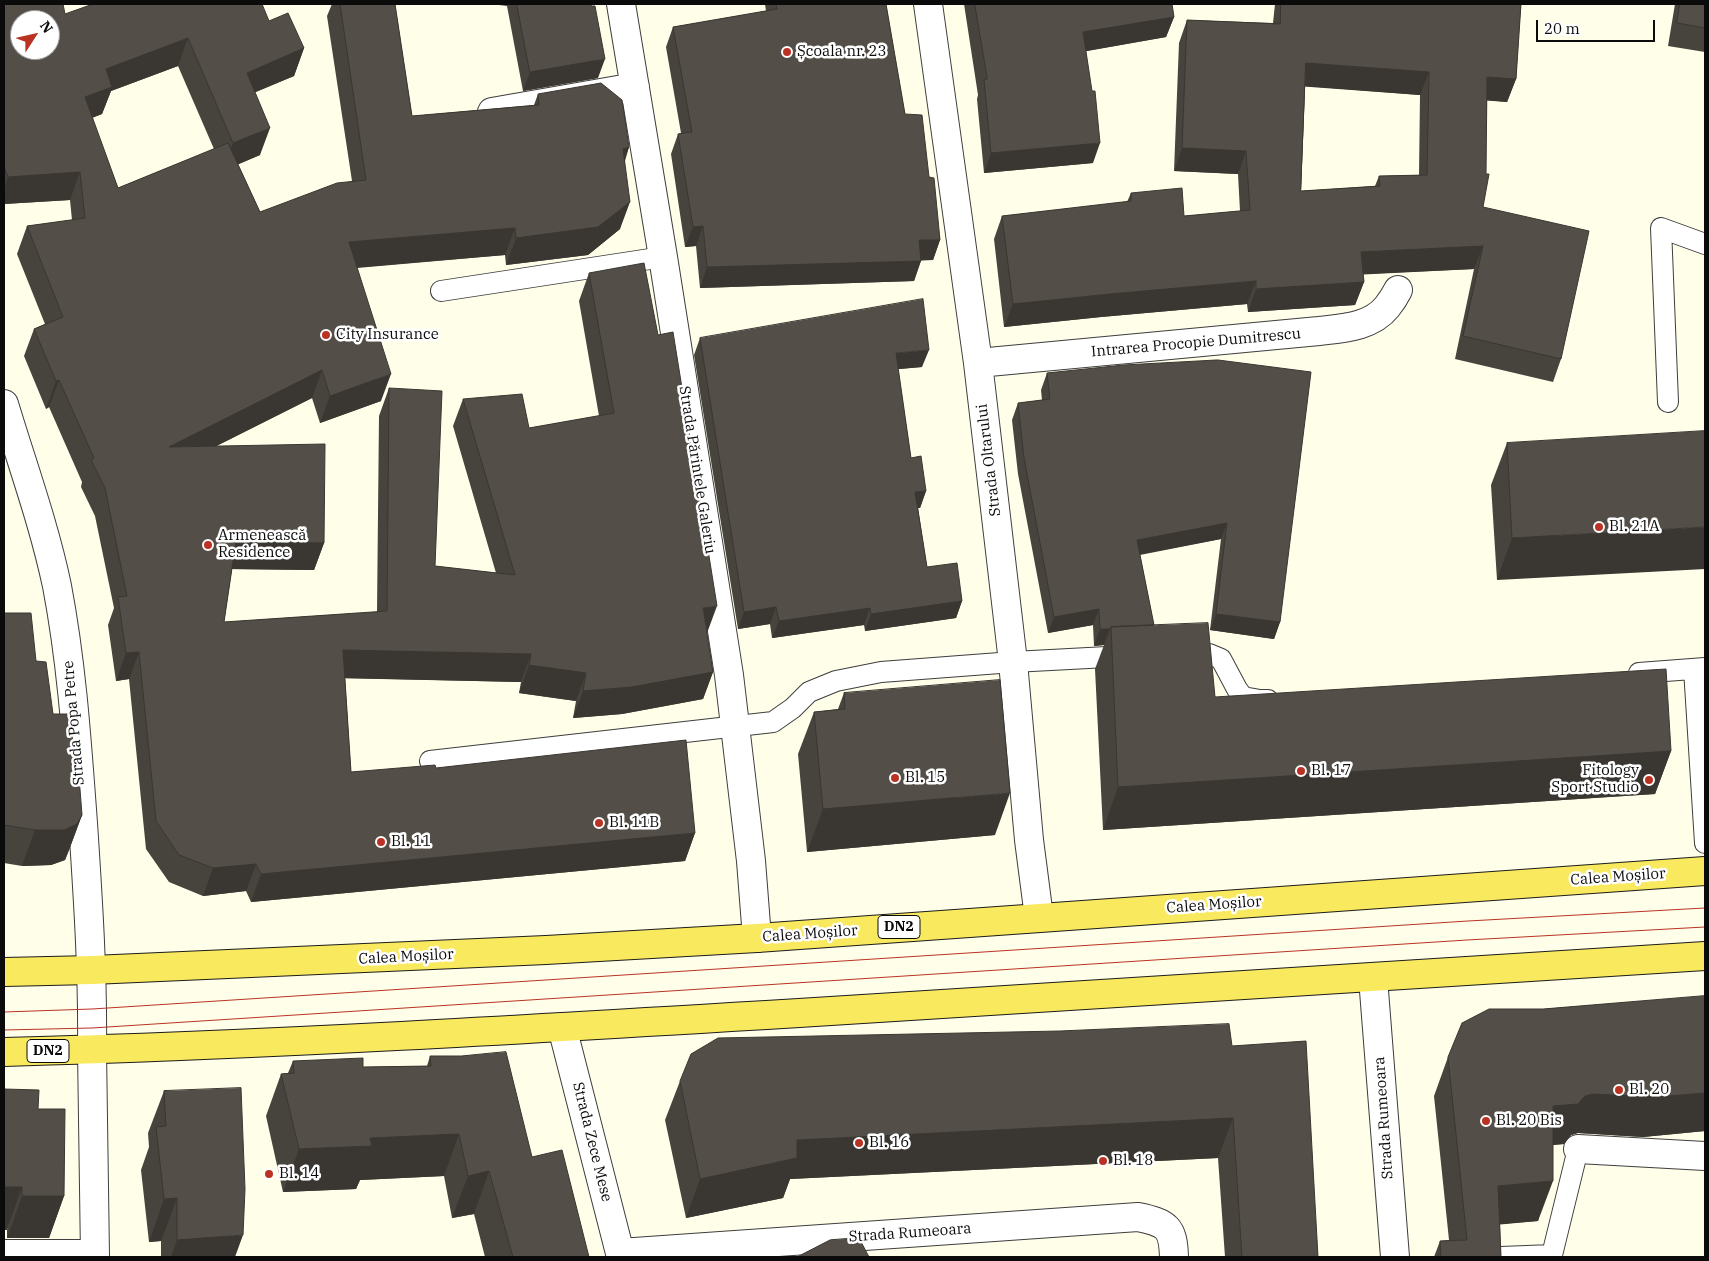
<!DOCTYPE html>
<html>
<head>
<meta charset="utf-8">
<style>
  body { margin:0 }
  #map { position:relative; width:1709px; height:1261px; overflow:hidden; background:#fffee9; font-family:"IBM Plex Serif",serif }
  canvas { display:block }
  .frame { position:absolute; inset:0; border:5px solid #0b0b0b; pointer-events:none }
  .north { position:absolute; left:10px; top:10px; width:50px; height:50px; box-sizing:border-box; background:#fff; border:1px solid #9d9d9d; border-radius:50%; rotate:55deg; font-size:14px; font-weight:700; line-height:20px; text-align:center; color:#0b0b0b }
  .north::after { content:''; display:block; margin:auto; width:18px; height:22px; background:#ba3224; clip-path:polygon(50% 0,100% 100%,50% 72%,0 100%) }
  .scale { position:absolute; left:1536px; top:20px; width:119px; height:22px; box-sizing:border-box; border:2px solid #0b0b0b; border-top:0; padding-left:6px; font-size:15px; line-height:18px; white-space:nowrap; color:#0b0b0b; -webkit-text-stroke:4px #fff; paint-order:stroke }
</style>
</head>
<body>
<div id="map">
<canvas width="1709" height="1261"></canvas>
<div class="frame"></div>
<div class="north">N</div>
<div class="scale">20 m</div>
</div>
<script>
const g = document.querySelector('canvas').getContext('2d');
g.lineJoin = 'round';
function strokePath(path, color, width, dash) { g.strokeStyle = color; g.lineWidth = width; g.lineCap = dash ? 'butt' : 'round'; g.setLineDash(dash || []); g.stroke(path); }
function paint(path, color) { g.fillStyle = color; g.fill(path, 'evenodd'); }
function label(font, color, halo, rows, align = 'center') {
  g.font = font + ' "IBM Plex Serif",serif'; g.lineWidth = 5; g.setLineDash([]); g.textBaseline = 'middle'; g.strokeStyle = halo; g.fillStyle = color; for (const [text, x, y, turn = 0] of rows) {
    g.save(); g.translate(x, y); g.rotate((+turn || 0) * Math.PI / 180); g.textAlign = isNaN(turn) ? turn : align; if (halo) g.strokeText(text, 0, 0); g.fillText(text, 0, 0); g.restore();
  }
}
const service = new Path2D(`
  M441 291 663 257
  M1668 402 1661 228 1705 244
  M1185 653 1197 652 1209 654 1221 659 1237 689 1243 697 1260 700H1268
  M1694 669 1705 843
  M1639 673 1705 668
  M430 761 773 722 793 708 809 692 836 681 881 672 1013 662 1126 656
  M1501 1257 1552 1255 1578 1149`);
const minor = new Path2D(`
  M621 4 663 257 729 675 751 861 757 938
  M928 4 978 363 1013 662 1029 840 1039 917
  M492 112 635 87
  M978 363 1319 331C1343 328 1371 327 1387 307 1391 302 1395 296 1398 290
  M1373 978 1395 1257
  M562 1027 621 1257
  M92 1050 95 1257
  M1578 1149 1705 1156
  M620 1253 1138 1217C1167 1223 1173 1227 1174 1257
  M4 1254H95`);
const tertiary = new Path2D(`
  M4 404C22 464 44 524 57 586 72 665 77 743 83 823 88 899 93 974 92 1050`);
const primary = new Path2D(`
  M4 972 92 970 546 950 757 938 1705 871
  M4 1052C269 1045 534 1029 799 1013 1101 995 1403 976 1705 956`);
const tram = new Path2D(`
  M4 1012 92 1009 1468 921 1705 908
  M4 1030 92 1028 1467 940 1705 927`);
const wall = new Path2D(`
  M4 4 65 14 269 21 304 48 294 76 255 92 260 155 238 164 260 212 352 181 327 16 332 4H395L412 116 534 105 538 94 629 147 625 161 620 229 588 255 506 265 505 255 357 268 381 401 320 423 312 398 216 446 324 543 314 570 232 569 224 622 377 612 379 416 389 388 435 566 496 573 453 426 463 399 529 428 599 416 579 301 589 273 707 633 713 672 703 699 622 714 573 718 576 701 519 693 521 682 345 678 351 772 436 768 695 833 685 861 251 902 246 891 203 896 169 882 146 849 129 679 116 681 108 625 114 608 95 516 81 487 82 482 49 407 46 409 24 356 34 329 45 324 17 254 27 226 72 220 70 200 4 204ZM178 66 214 149 118 188 92 118 102 114 111 91Z
  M491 4H591L598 78 523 91 507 6Z
  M765 4H886L905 114 929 177 940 240 933 260H921L914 281 700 288 696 246 685 247 671 154 678 134 681 133 666 47 673 27 766 11Z
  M964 4H1172L1174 17 1166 37 1086 51 1093 163 984 173 977 99 978 95Z
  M1275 4H1521L1516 79 1507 102 1487 100 1483 207 1561 359 1553 382 1455 359 1474 269 1363 274 1364 282 1355 305 1248 312 1247 304 1101 317 1004 327 994 239 1002 216 1127 202 1131 193 1184 216 1240 211 1238 174 1174 171 1179 43 1187 20 1273 23ZM1305 86 1420 95 1419 175 1379 176 1375 186 1301 191Z
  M1675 4H1705V52L1668 46Z
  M700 338 922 367 898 369 911 458 926 491 920 508H918L927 567 962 601 956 618 865 631 864 625 772 638 770 624 738 629 694 355Z
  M1218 360 1280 622 1274 639 1210 630 1221 539 1140 555 1154 625 1215 697 1671 751 1655 794 1103 830 1095 669 1104 645 1094 646 1093 625 1048 633 1018 474 1012 420 1018 403 1042 400 1041 390 1047 373Z
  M1705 431 1497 580 1491 485 1507 443Z
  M4 613 36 661 53 714 82 815 69 850 65 860 51 865 22 866 4 863Z
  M844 693 995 835 807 852 798 754 814 712 838 709Z
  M1705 996V1131L1643 1137 1578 1133 1571 1135 1564 1144 1553 1145 1538 1221 1500 1224 1501 1257H1434L1440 1241 1449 1240 1434 1096 1448 1057 1543 1009Z
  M1232 1046 1318 1257H1225L1218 1158 790 1179 783 1198 686 1218 665 1120 680 1081Z
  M430 1056 532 1157 589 1257H485L474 1214 452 1218 444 1176 360 1180 356 1189 283 1192 266 1116 281 1074 288 1073 293 1061 363 1067 427 1066Z
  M164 1091 235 1257H161V1241L149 1242 141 1170 149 1147 148 1133Z
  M38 1109 64 1196 49 1238H7V1230Z`);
const shadedWall = new Path2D(`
  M1174 17 1166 37 1076 53 1083 32Z
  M188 38 178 66 111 91 102 114 75 124 85 97 106 69Z
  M304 48 294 76 237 100 247 73Z
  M605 59 598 78 523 91 530 72Z
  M1306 63 1429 72 1420 95 1297 86Z
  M1487 77 1516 79 1507 102 1479 100Z
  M270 128 260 155 223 171 233 143Z
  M1100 143 1093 163 984 173 991 153Z
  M629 147 619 175 623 149Z
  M1182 148 1246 151 1238 174 1174 171Z
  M80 172 70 200 4 204V188L8 177Z
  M630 202 620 229 588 255 506 265 516 238Z
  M703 226 696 246 685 247 693 227Z
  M515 228 505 255 339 269 349 242Z
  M919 240H940L933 260 911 261Z
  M1483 246 1474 269 1353 275 1361 252Z
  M921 261 914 281 700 288 707 267Z
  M1256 281 1247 304 1101 317 1004 327 1013 304 1110 294Z
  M1364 282 1355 305 1248 312 1256 289Z
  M929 350 922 367 889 370 896 353Z
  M322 370 312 398 159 475 169 447Z
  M391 374 381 401 320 423 330 396Z
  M59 380 49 407 46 409 56 381Z
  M926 491 920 508 909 509 915 492Z
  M1227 523 1221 539 1131 556 1137 540Z
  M1705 527V569L1497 580 1512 538Z
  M236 541 324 543 314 570 226 569Z
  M962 601 956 618 865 631 871 614Z
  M717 606 707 633 703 608Z
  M776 607 770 624 738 629 744 612Z
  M870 608 864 625 772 638 779 621Z
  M1099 609 1093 625 1048 633 1054 617Z
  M1216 614 1280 622 1274 639 1210 630Z
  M1100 629H1110L1104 645 1094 646Z
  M343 650 531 654 521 682 333 678Z
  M139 652 129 679 116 681 126 653Z
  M529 665 586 673 576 701 519 693Z
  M713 672 703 699 622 714 573 718 583 691Z
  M1671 751 1655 794 1103 830 1118 787Z
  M1010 793 995 835 807 852 823 809Z
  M82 815 69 850 65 860 51 865 22 866 35 830Z
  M695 833 685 861 251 902 261 874Z
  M256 864 246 891 203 896 213 868Z
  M1705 1093V1131L1643 1137 1578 1133 1571 1135 1564 1144 1539 1146 1553 1106 1585 1096 1593 1094Z
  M1233 1118 1218 1158 790 1179 783 1198 686 1218 700 1179 797 1140Z
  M459 1134 444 1176 360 1180 356 1189 283 1192 299 1149 370 1138Z
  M489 1171 474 1214 452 1218 468 1176Z
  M1553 1181 1538 1221 1484 1226 1498 1186Z
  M4 1187H22L7 1230H4Z
  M22 1196H64L49 1238H7Z
  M177 1198 161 1241 149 1242 164 1199Z
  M243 1235 235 1257H171L177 1240Z`);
const building = new Path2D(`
  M4 4H63L65 14 93 4H262L269 21 288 13 304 48 247 73 270 128 233 143 188 38 106 69 112 87 85 97 118 188 228 143 260 212 337 183 366 180 340 4H395L412 116 539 105 538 94 601 83 622 100 629 147 623 149 630 202 598 227 516 238 515 228 349 242 391 374 330 396 322 370 169 447 325 444 324 543 236 541 224 622 387 611 389 388 442 391 435 566 515 575 463 399 522 394 529 428 614 413 589 273 644 263 658 335 673 332 717 606 703 608 713 672 632 687 583 691 586 673 529 665 531 654 343 650 351 772 435 765 436 768 686 740 695 833 261 874 256 864 213 868 179 855 156 821 139 652 126 653 118 597 127 596 105 488 91 460 94 458 59 380 56 381 34 329 63 317 27 226 85 218 80 172 8 177 4 167ZM20 20H50V50H20Z
  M517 4H591V6H595L605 59 530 72Z
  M776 4H886L905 114 922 115 929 177 934 178 940 240H919L921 261 707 267 703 226 693 227 678 134 692 132 673 27 777 9Z
  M975 4H1172L1174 17 1083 32 1092 91H1095L1100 143 991 153 984 79H987Z
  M1281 4H1521L1516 79 1487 77 1486 174H1489L1483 207 1589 231 1561 359 1463 336 1483 246 1361 252 1364 282 1256 289V281L1110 294 1013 304 1002 216 1131 201V193L1182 188 1184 216 1250 210 1246 151 1182 148 1187 20 1280 24ZM1306 63 1429 72 1427 175 1379 176 1380 186 1301 191Z
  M1680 4H1705V28L1677 23Z
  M923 299 929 350 896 353 911 458 921 456 926 491 915 492 927 567 957 563 962 601 871 614 870 608 779 621 776 607 744 612 700 338Z
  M1218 360 1311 372 1280 622 1216 614 1227 523 1137 540 1154 625 1111 627 1110 629H1100L1099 609 1054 617 1024 458 1018 403 1050 399 1047 373 1124 365Z
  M1705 431V527L1512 538 1507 443Z
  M4 613H31L36 661 46 662 53 714H69L75 758 78 764 82 815 77 824 64 830H35L4 825Z
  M1208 623 1215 697 1666 669 1671 751 1118 787 1111 627Z
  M1000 680 1010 793 823 809 814 712 845 709 844 693Z
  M1705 996V1093L1657 1097 1593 1094 1585 1096 1578 1104 1553 1106V1181L1498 1186 1501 1257H1441L1440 1241 1467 1240 1448 1057 1462 1023 1489 1009H1543Z
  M1229 1024 1232 1046 1306 1041 1318 1257H1242L1233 1118 797 1140V1158L700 1179 680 1081 691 1054 718 1038 1060 1031Z
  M506 1052 532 1157 562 1150 589 1257H513L489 1171 468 1176 459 1134 370 1138 372 1146 299 1149 281 1074 294 1073 293 1061 363 1058V1067L431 1066 430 1056H461Z
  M241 1088 245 1189 243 1235 177 1240V1198L164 1199 156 1127 166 1126 164 1091Z
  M4 1089 39 1090 38 1109H65L64 1196H22V1187H4Z
  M859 1238 869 1257H797L830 1240Z`);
const markers = [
  [787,52,5,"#ba3224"],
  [326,335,5,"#ba3224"],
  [1599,527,5,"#ba3224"],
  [208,545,5,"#ba3224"],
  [1301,771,5,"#ba3224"],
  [895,778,5,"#ba3224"],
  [1649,780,5,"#ba3224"],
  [599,823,5,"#ba3224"],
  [381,842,5,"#ba3224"],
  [1619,1090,5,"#ba3224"],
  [1486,1121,5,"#ba3224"],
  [859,1143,5,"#ba3224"],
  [1103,1161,5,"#ba3224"],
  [269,1174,5,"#ba3224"]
];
const shields = [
  [899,927,42],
  [48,1051,42]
];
const shieldNames = [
  ["DN2",899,927],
  ["DN2",48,1051]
];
const poiNames = [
  ["Școala nr. 23",797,52],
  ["City Insurance",336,335],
  ["Bl. 21A",1609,527],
  ["Armenească",218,536],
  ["Residence",218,553],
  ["Bl. 17",1311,771],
  ["Fitology",1639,771,"right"],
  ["Sport Studio",1639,788,"right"],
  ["Bl. 15",905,778],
  ["Bl. 11B",609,823],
  ["Bl. 11",391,842],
  ["Bl. 20",1629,1090],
  ["Bl. 20 Bis",1496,1121],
  ["Bl. 16",869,1143],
  ["Bl. 18",1113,1161],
  ["Bl. 14",279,1174]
];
const streetNames = [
  ["Intrarea Procopie Dumitrescu",1196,343,-5],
  ["Strada Oltarului",989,460,-97],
  ["Strada Părintele Galeriu",697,470,81],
  ["Strada Popa Petre",74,723,-95],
  ["Calea Moșilor",1618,877,-4],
  ["Calea Moșilor",1214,905,-4],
  ["Calea Moșilor",810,934,-4],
  ["Calea Moșilor",406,957,-3],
  ["Strada Rumeoara",1384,1118,-94],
  ["Strada Zece Mese",592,1142,76],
  ["Strada Rumeoara",910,1233,-4]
];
strokePath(service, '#3e3e3e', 22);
strokePath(minor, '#3e3e3e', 30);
strokePath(tertiary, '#3e3e3e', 30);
strokePath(primary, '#1c1c1c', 30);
strokePath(service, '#fff', 20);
strokePath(minor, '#fff', 28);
strokePath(tertiary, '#fff', 28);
strokePath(primary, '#f9e95f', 28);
strokePath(tram, '#ba3224', 1);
paint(wall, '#47433d');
paint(shadedWall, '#3a3732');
paint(building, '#534e47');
strokePath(building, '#3a3732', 1);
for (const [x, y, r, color] of markers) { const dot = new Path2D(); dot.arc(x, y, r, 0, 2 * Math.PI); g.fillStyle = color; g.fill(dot); strokePath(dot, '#fff', 2); }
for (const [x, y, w] of shields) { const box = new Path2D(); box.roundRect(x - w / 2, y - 11.5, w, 23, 4); g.fillStyle = '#fff'; g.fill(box); strokePath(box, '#0b0b0b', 1); }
label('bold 14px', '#0b0b0b', null, shieldNames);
label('15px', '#0b0b0b', '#fff', poiNames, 'left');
label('15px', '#0b0b0b', '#fff', streetNames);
</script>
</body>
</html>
